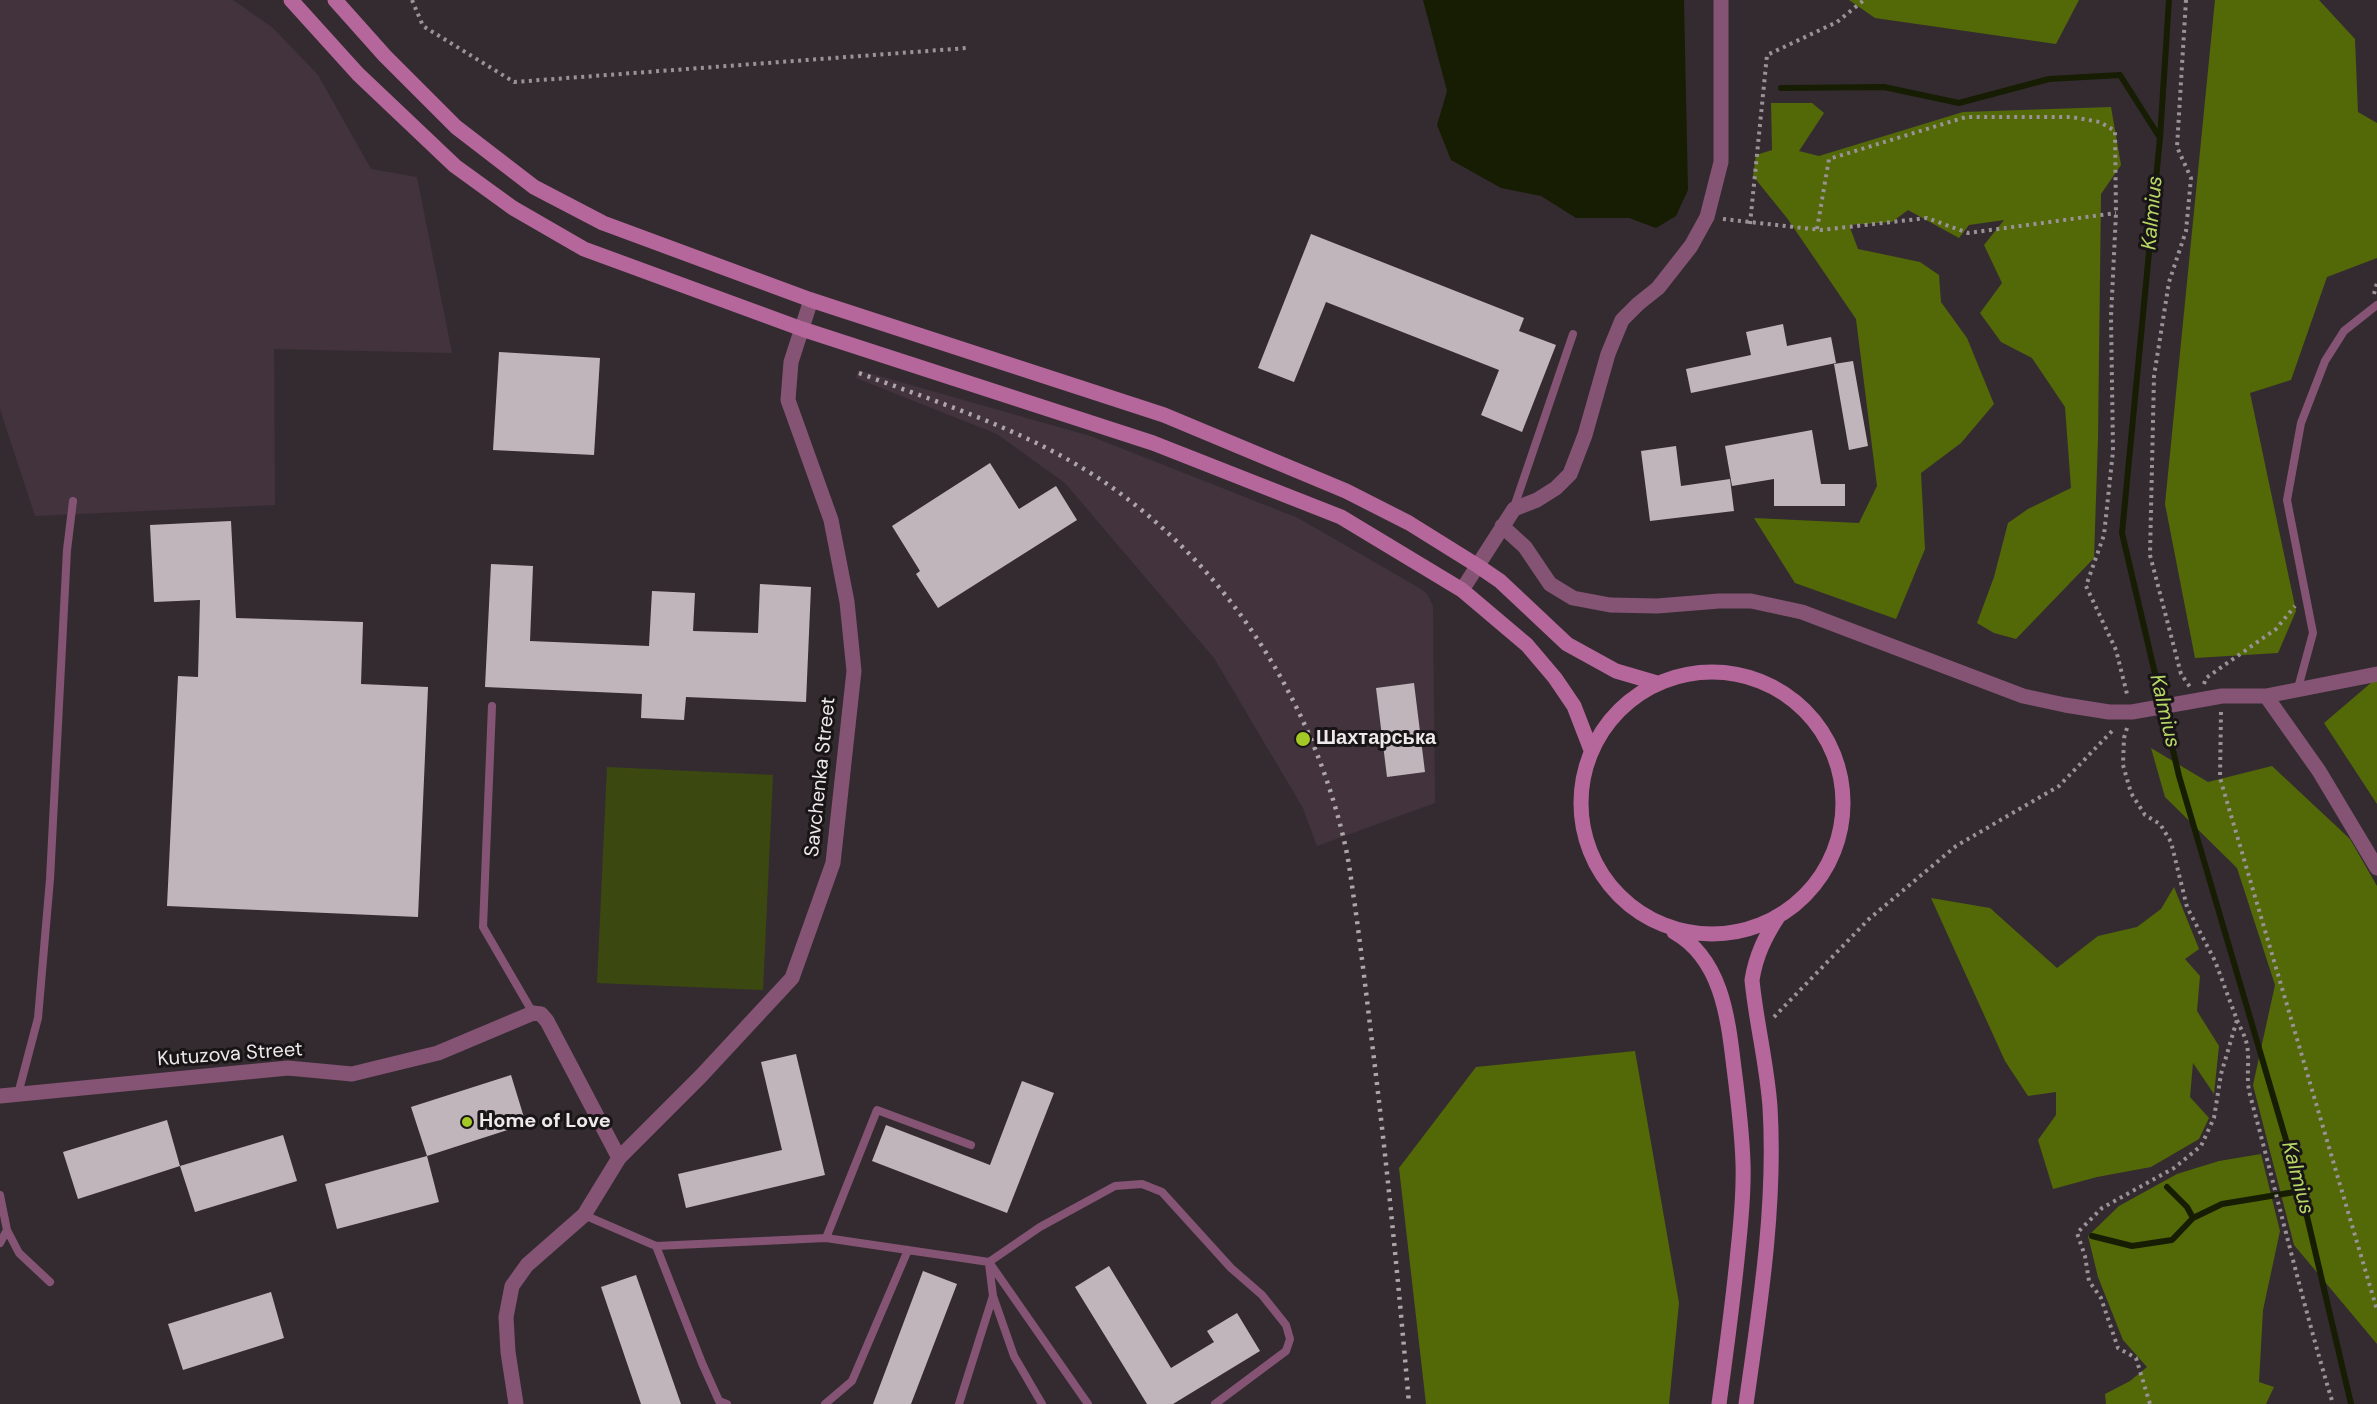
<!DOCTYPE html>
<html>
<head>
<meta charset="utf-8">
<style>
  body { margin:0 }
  canvas { display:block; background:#342b30 }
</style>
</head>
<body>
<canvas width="2377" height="1404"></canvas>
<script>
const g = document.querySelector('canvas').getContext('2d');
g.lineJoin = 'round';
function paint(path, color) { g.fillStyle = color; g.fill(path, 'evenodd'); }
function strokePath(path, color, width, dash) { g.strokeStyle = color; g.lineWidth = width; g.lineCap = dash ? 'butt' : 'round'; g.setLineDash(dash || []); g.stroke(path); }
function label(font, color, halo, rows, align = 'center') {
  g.font = font + ' "DM Sans",sans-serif'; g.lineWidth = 6; g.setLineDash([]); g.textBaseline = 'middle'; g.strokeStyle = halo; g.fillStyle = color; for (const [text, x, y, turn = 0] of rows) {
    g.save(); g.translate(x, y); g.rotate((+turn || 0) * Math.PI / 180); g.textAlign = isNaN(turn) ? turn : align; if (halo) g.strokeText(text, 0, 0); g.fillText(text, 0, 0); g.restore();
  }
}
const built = new Path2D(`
  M0 0H233L273 28 318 75 371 169 417 177 452 353 274 349 275 505 35 516 0 409Z
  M858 370 1090 436 1298 518 1421 589 1427 594 1433 606 1435 803 1317 846 1303 808 1214 658 1065 483 997 434 856 378Z`);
const green = new Path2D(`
  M607 767 773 775 763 990 597 983Z`);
const forest = new Path2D(`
  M1849 0H2079L2056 44 1875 18Z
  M2215 0H2319L2355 39 2358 112 2377 123V258L2327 277 2291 380 2250 393 2296 611 2278 653 2195 658 2165 504Z
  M1771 103H1812L1824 113 1799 151 1819 156 1963 112 2111 107 2121 165 2101 194 2098 439 2094 558 2016 639 1994 633 1977 623 1994 577 2008 523 2028 509 2071 488 2065 407 2032 358 2001 342 1980 313 2002 283 1984 245 2004 220 1969 225 1959 238 1908 210 1892 222 1849 225 1858 249 1920 262 1939 275 1941 302 1967 338 1994 404 1961 443 1921 473 1925 549 1896 619 1795 583 1754 518 1859 523 1877 486 1856 319 1787 218 1753 176 1756 155 1772 150Z
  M2377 681V804L2324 723 2372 682Z
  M2151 748 2208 782 2272 766 2350 839 2377 886V1344L2294 1245 2253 1085 2275 985 2237 868 2165 797Z
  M2174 887 2199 949 2185 959 2200 976 2197 1011 2219 1046 2214 1094 2193 1063 2190 1097 2209 1118 2199 1139 2151 1167 2097 1177 2053 1189 2038 1140 2056 1115V1092L2028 1096 2005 1061 1931 898 1990 908 2057 968 2098 936 2137 927 2161 909Z
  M1635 1051 1679 1303 1669 1404H1426L1399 1168 1476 1067Z
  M2261 1154 2280 1231 2263 1310 2259 1382 2274 1387 2266 1404H2106L2105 1394 2130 1381 2147 1367 2123 1340 2098 1277 2088 1236 2119 1206 2177 1174 2219 1161Z`);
const water = new Path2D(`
  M1423 0H1684L1688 190 1676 216 1656 228 1629 218H1576L1541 196 1501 188 1451 160 1437 125 1447 91Z`);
const stream = new Path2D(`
  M2169 0 2160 138 2122 533 2179 776 2301 1191 2351 1404
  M1781 88 1884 87 1959 103 2049 79 2120 75 2160 138
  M2167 1187 2187 1207 2193 1218
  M2092 1236 2132 1246 2172 1240 2193 1218 2222 1204 2301 1191`);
const building = new Path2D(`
  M1311 234 1524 318 1519 331 1556 345 1522 432 1481 415 1499 370 1326 302 1294 382 1258 368Z
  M1783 324 1787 346 1831 337 1836 363 1691 393 1686 369 1751 355 1746 332Z
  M499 352 600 358 594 455 493 450Z
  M1853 361 1868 446 1849 450 1834 364Z
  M1812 430 1821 484H1845V506H1774V479L1732 486 1725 446Z
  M1676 446 1681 486 1730 479 1734 511 1650 521 1641 451Z
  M990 463 1019 509 1056 486 1077 520 938 608 916 574 920 571 892 526Z
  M231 521 236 618 363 622 361 684 428 687 418 917 167 906 178 676 198 677 200 600 154 602 150 525Z
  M491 564 533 566 530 641 649 646 652 591 695 593 693 631 758 633 760 584 811 587 806 702 686 697 684 720 641 718 642 694 485 687Z
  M1414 683 1425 772 1387 777 1376 688Z
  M796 1054 825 1175 686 1208 678 1174 782 1150 761 1062Z
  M511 1075 526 1124 427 1156 411 1107Z
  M1022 1081 1054 1093 1007 1213 872 1161 886 1125 990 1165Z
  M167 1120 180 1166 78 1199 63 1152Z
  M283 1135 297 1181 195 1212 180 1166Z
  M427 1156 439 1202 337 1229 325 1184Z
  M1109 1266 1171 1368 1214 1342 1207 1331 1237 1313 1260 1351 1173 1404H1147L1075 1287Z
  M923 1271 957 1284 911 1404H873Z
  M636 1275 681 1404H641L601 1287Z
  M271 1292 284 1338 183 1370 168 1324Z`);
const path = new Path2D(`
  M412 0 423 26 514 82 967 48
  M2186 0 2177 147 2191 178 2186 231 2169 282 2154 376 2150 555 2181 674 2190 687
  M1723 219 1821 230 1927 218 1968 233 2116 213
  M1750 224 1767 55 1837 22 1864 0
  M1817 229 1829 159 1966 117H2071L2100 122 2115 131 2116 213 2111 317 2113 451 2104 535 2086 586 2116 650 2128 698
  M2374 294 2377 283
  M2204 684 2206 678 2276 629 2295 606
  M2221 712 2220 778 2377 1310
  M2127 728 2124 738 2123 765 2131 793 2145 815 2160 824 2171 842 2187 907 2215 961 2237 1020 2221 1074 2214 1118 2201 1146 2174 1168 2102 1208 2077 1233 2085 1256 2089 1281 2101 1298 2118 1348 2136 1358 2150 1404
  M1774 1017 1869 919 1956 846 2059 786 2114 729
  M2237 1020C2240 1027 2244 1034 2246 1041 2251 1058 2245 1077 2250 1095 2278 1198 2302 1302 2333 1404`);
const service = new Path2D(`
  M1514 507 1573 334
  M2298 688 2313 633 2287 500 2301 423 2325 361 2344 331 2377 305
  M492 706 483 927 533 1013
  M18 1094 38 1018 50 879 67 550 73 501
  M0 1195 7 1230 0 1243
  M584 1215 656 1246 826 1238 989 1262 1040 1227 1115 1186 1142 1184 1162 1192 1231 1268 1262 1295 1286 1325 1290 1339 1286 1351 1215 1404
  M7 1230 19 1253 50 1282
  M826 1238 877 1110 971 1145
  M656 1246 702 1363 719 1401 727 1404
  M989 1262 1088 1404
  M993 1296 1014 1356 1042 1404
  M825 1404 852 1381 908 1250
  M959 1404 993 1296 989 1264`);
const minor = new Path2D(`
  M1502 526 1525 547 1550 584 1573 598 1610 605 1657 606 1719 601H1751L1802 612 2023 696 2065 705 2109 712H2132L2222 696H2266L2377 674
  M1462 590 1514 509 1537 500 1556 488 1570 474 1585 435 1608 354 1622 320 1638 304 1658 288 1691 246 1707 217 1721 162V0
  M2266 696 2319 771 2377 868
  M0 1096 288 1068 352 1074 438 1053 533 1013 541 1014 547 1021 619 1158`);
const tertiary = new Path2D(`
  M516 1404 508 1352 506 1317 512 1286 527 1265 584 1215 619 1158 701 1076 792 978 833 863 854 671 847 602 831 520 788 400 791 362 811 300`);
const secondary = new Path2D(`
  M291 0 358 74 455 166 513 208 584 249 802 329 1153 443 1341 517 1462 590 1527 645 1555 678 1574 706 1591 750
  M335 0 385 56 456 127 534 187 603 223 811 300 1164 415 1346 491 1409 523 1478 566 1500 581 1567 644 1616 671 1657 683
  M1581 803a131 131 0 1 1 262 0a131 131 0 1 1-262 0Z
  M1674 932C1722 959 1728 1018 1734 1068 1738 1099 1742 1132 1743 1163 1744 1192 1741 1222 1738 1250 1733 1302 1726 1353 1719 1404
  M1746 1404C1760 1306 1776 1206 1770 1107 1767 1064 1756 1022 1752 980 1756 955 1765 937 1778 917`);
const rail = new Path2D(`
  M859 373C953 408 1045 436 1125 497 1238 582 1316 712 1346 849 1350 868 1352 887 1355 906 1362 957 1368 1008 1374 1059 1388 1174 1399 1289 1409 1404`);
const markers = [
  [1303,739,8,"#a4c825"],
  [467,1122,6,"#a4c825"]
];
const poiNames = [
  ["Шахтарська",1316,739],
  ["Home of Love",479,1122]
];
const streetNames = [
  ["Savchenka Street",821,777,-84],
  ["Kutuzova Street",230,1055,-4]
];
const waterNames = [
  ["Kalmius",2153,213,-85],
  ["Kalmius",2164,711,77],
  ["Kalmius",2297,1178,75]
];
paint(built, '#42333c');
paint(green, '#3b4910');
paint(forest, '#536807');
paint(water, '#161d03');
strokePath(stream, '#161d03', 6);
paint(building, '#c0b5bb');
strokePath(path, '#999296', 4, [3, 4.5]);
strokePath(service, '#855474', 8);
strokePath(minor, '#855474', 15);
strokePath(tertiary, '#855474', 15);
strokePath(secondary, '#b5679b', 15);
strokePath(rail, '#ada6a9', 4.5, [3, 6]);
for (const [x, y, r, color] of markers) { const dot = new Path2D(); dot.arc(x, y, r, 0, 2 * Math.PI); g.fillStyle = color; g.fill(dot); strokePath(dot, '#191517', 2); }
label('bold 20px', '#eee8eb', '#191517', poiNames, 'left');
label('20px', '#eee8eb', '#191517', streetNames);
label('italic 21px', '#b7d765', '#191517', waterNames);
</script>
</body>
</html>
